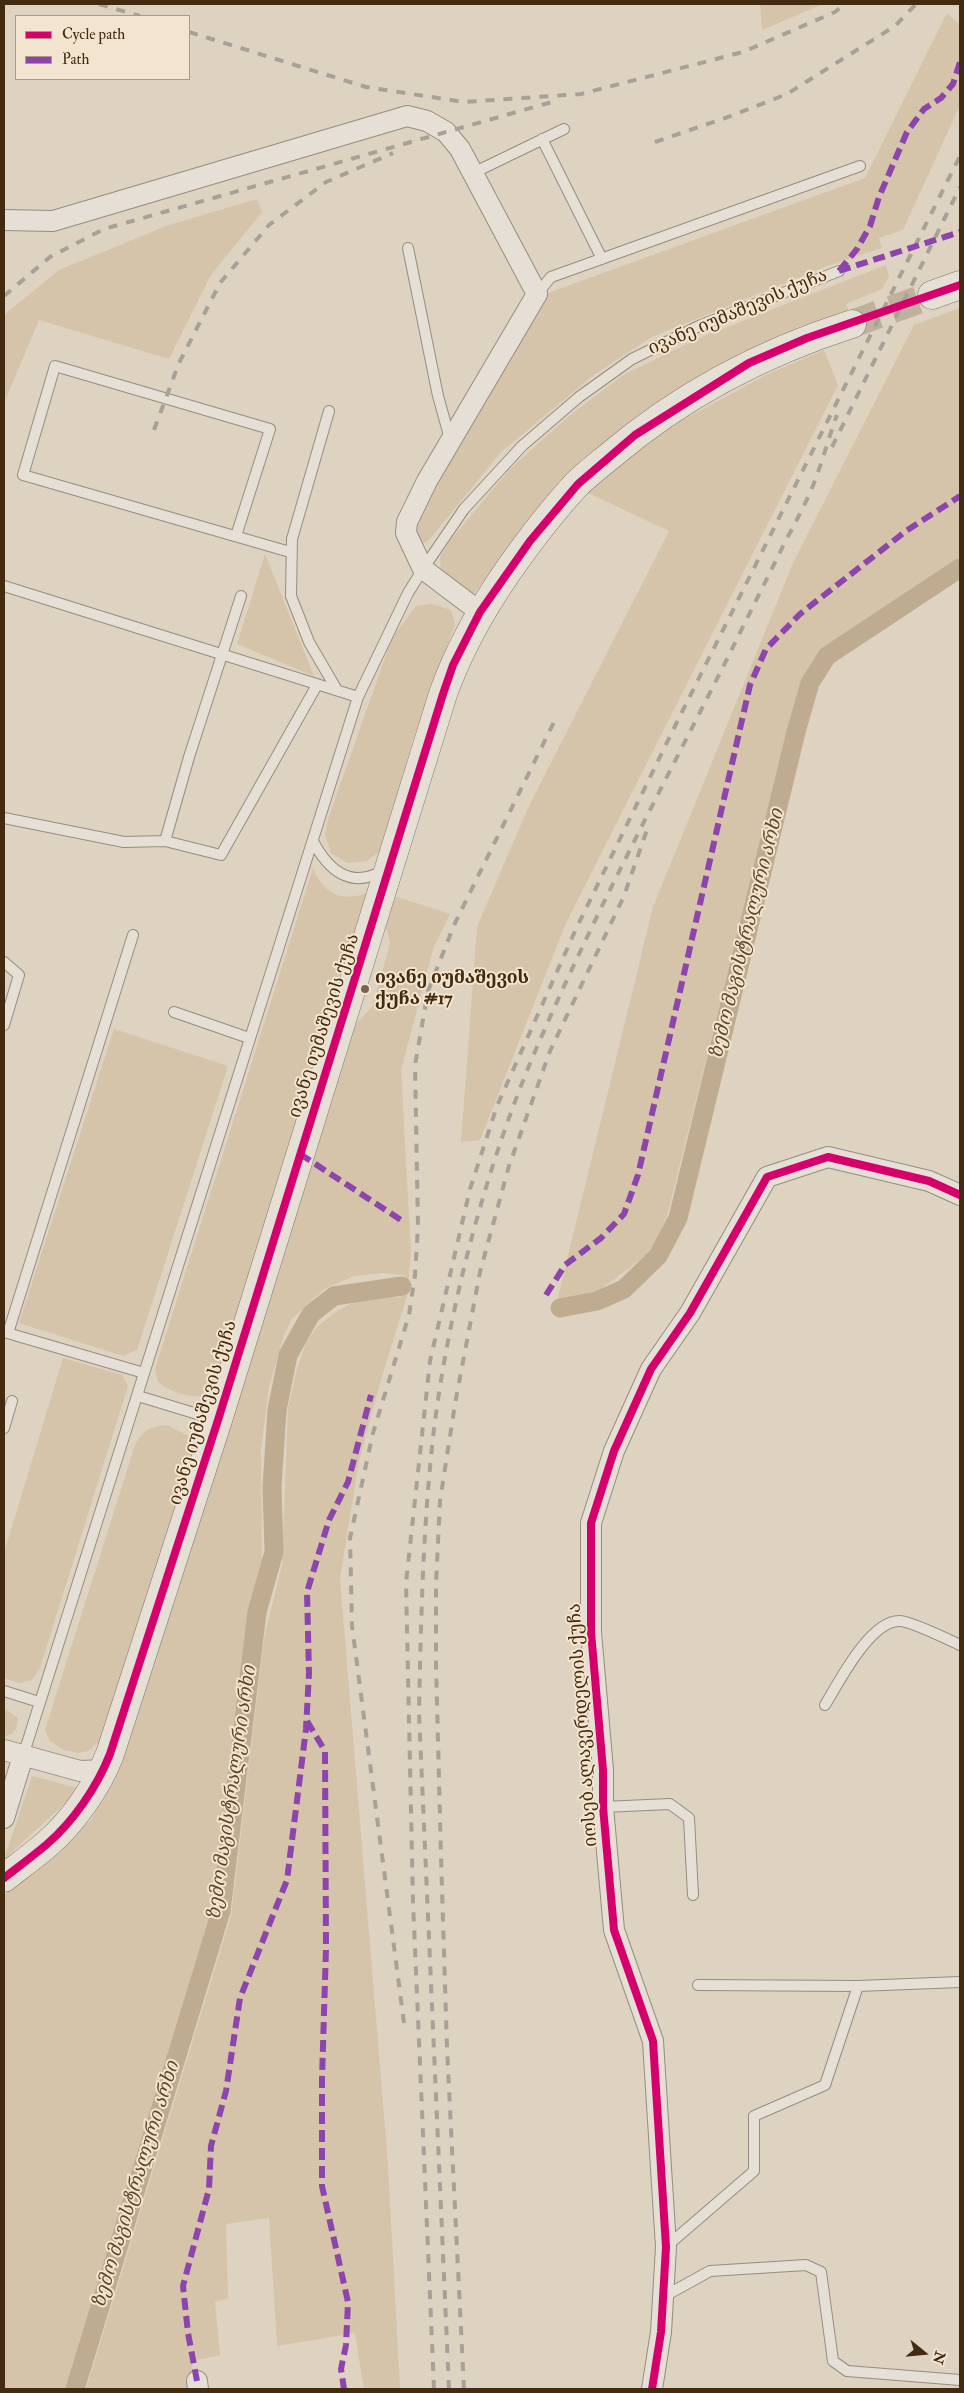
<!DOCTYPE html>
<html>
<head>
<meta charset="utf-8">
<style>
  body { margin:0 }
  #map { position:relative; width:964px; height:2393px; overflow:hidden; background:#ded2c0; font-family:"IM FELL Double Pica",serif }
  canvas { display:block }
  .frame { position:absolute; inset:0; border:5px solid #432b12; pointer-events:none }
  .legend { position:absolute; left:15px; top:15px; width:175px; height:65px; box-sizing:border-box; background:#f2e4ce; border:1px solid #ac9a83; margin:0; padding:6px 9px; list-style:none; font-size:15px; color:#432b12 }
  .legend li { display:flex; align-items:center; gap:10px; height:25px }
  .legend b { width:25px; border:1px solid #ac9a83 }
  .north { position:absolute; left:899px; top:2328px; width:50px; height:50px; -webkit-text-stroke:4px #f2e4ce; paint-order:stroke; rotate:107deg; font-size:14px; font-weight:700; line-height:20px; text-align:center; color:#432b12 }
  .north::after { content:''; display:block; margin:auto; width:18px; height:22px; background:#432b12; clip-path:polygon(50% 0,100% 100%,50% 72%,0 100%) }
</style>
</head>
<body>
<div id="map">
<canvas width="964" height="2393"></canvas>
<div class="frame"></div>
<ul class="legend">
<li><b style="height:6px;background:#d6006c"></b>Cycle path</li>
<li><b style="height:6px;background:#8e44ad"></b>Path</li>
</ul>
<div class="north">N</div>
</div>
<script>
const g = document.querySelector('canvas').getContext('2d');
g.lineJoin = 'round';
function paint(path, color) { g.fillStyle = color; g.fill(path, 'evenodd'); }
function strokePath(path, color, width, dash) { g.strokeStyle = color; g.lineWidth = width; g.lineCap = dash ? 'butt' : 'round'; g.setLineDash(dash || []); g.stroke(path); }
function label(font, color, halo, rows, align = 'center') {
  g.font = font + ' "IM FELL Double Pica","Noto Serif Georgian",serif'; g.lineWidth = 4; g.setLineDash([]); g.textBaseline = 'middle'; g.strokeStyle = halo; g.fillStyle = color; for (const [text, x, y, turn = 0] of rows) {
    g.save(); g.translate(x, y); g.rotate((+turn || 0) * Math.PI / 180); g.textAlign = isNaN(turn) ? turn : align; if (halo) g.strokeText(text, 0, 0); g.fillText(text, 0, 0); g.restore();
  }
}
const green = new Path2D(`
  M760 4H823L762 30Z
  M947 13 960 25V105L903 230 879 238 882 248 827 266 652 337 595 374 501 452 429 540 421 545 414 539 418 518 548 293 865 178Z
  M257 199 262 212 211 275 169 359 39 320 4 403V315L59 270 169 225Z
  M886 265 889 276 882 289 846 304 848 310 784 334 632 420 558 483 473 595 441 571 440 557 450 541 509 470 569 416 623 375 699 338Z
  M960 308V558L819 651 800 684 667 1216 652 1251 594 1294 557 1301 653 907 793 563 914 325Z
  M824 350 838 385 566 923 480 1140 461 1142 477 927 528 808 669 531 588 493 644 441 768 374Z
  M265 554 314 676 237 644Z
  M432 604 451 610 455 624 412 742 382 850 367 861 347 863 331 853 325 835 328 819 392 638 416 606Z
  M313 868C324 895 342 902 368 893L217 1379 207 1396C189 1398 172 1393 158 1382L155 1369Z
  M394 896 450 914 433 949 401 1070 411 1252 407 1296 382 1376 359 1461 340 1578 388 2164 400 2389H364L355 2333 277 2346 269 2218 226 2224 228 2298 215 2302 220 2355 192 2361 193 2389H86L231 1916 264 1639 282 1565 288 1408 297 1369 306 1343 317 1327 334 1313 362 1298 401 1297 405 1275 382 1273 354 1276 324 1289 292 1319 284 1335 269 1387 261 1449 262 1560 245 1643 212 1909 66 2389H4V1896L91 1820 120 1767 355 1025 372 1007 390 944 385 922Z
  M114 1029 228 1066 137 1350 123 1356 19 1323Z
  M63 1358 122 1375 128 1386 40 1668 32 1680 19 1683 4 1678V1553Z
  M167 1425 189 1436 196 1446 101 1740 88 1751 78 1753 64 1750 50 1741 45 1730 135 1445C143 1430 151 1426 167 1425Z
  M4 1708 18 1718C17 1729 15 1734 4 1737Z
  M32 1776 81 1789 4 1859Z`);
const canal = new Path2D(`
  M560 1308 597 1301 624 1289 658 1256 678 1218 796 732 810 683 827 656 960 568
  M75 2389 221 1911 257 1612 274 1552 272 1487 277 1410 288 1355 311 1314 334 1296 402 1286`);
const secondaryTunnel = new Path2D(`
  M852 324 932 295`);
const lane = new Path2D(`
  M542 139 602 259
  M473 173 564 129
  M408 248 438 396 450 439
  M537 294 551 277 860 166
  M329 411 292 539 291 596 309 642 337 690
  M236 536 270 429 55 366 23 475 290 552
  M4 586 358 697
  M4 818 124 842 165 841 221 855 317 685
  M165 841 189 757 241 596
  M313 841C328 870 351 890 384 870
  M4 962 19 975 4 1025
  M174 1012 249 1038
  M4 1332 144 1373
  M8 1333 133 935
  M138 1396 217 1420
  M4 1428 12 1401
  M4 1691 39 1702
  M825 1705C839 1682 870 1621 899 1621 911 1621 947 1639 960 1645
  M23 1756 358 697 408 593 423 569 464 509 522 446 579 397 632 359 701 325 839 271
  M603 1807 670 1804 689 1818 693 1895
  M698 1985 858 1986
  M667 2246 754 2171V2116L825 2085 858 1986 960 1982
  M663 2297 710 2271 806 2265 821 2272 833 2361 847 2371 960 2380`);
const street = new Path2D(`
  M4 220 53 221 407 116 427 121 446 132 460 149 537 294 427 481 407 522 406 533 423 569 480 612
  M4 1750 80 1771 104 1770
  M4 1818 23 1756
  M197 2381 198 2389
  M652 2389 661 2332 666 2247 653 2041 614 1930 603 1807V1770L591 1632V1523L614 1451 651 1369 690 1313 767 1177 828 1157 929 1181 960 1195`);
const secondary = new Path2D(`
  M932 295 960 285
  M4 1878C18 1867 33 1856 46 1845 73 1822 97 1787 110 1754L218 1420 443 694C459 649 481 610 508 571 529 541 551 512 576 485 587 474 599 465 611 455 682 395 764 352 852 324`);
const rail = new Path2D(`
  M99 4 140 16
  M189 32 366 87 464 102 581 94 743 52 835 12 845 4
  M655 142 728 117 787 94 895 26 916 4
  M4 296 50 257 104 229 559 100
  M154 430 179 363 220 283 269 225 326 182 393 153
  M832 447 960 187
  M404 2023 352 1626 350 1538 373 1433 409 1315 415 1275 418 1226 415 1065 428 991 455 923 555 720
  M434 2389 413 1902 406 1583 430 1361 470 1189 497 1106 576 929 676 724 960 156
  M449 2389 419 1713C421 1618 423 1523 434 1429 449 1307 486 1167 534 1054 592 918 662 788 729 655 747 618 766 581 784 544 794 525 804 507 812 488 822 464 828 439 837 415
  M464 2389 447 2048 441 1857 436 1664V1584L440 1501 455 1404 480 1272 509 1166 550 1051 624 896 649 824`);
const quiet = new Path2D(`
  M839 271 857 249 870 226 879 197 907 132 924 109 941 98 953 84 960 62
  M839 271 960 232
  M300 1154 401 1220
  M546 1295 565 1265 601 1238 624 1214 638 1175 750 685 766 649 800 614 906 531 960 496
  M307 1721 325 1751 326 1948 322 2079V2186L348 2302 346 2345 341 2369 344 2389
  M197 2381 188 2333 183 2286 209 2189 211 2146 226 2091 240 1998 287 1880 306 1729 309 1673 307 1592 329 1520 348 1482 371 1395`);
const cycleway = new Path2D(`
  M4 1878C18 1867 33 1856 46 1845 73 1822 97 1787 110 1754L218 1420 443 694 453 665 480 612 530 541 578 484 635 435 749 363 807 338 960 285
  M652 2389 661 2332 666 2247 653 2041 614 1930 603 1807V1770L591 1632V1523L614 1451 651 1369 690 1313 767 1177 828 1157 929 1181 960 1195`);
const markers = [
  [365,989,5,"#79654f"]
];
const streetNames = [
  ["ივანე იუმაშევის ქუჩა",738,313,-23],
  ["ივანე იუმაშევის ქუჩა",325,1026,-72],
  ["ივანე იუმაშევის ქუჩა",204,1413,-73],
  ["იოსებ ალავერდელის ქუჩა",584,1725,-94]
];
const poiNames = [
  ["ივანე იუმაშევის",375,979],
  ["ქუჩა #17",375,1000]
];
const waterNames = [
  ["ზემო მაგისტრალური არხი",748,934,-76],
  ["ზემო მაგისტრალური არხი",233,1793,-82],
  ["ზემო მაგისტრალური არხი",137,2185,-73]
];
paint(green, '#d5c4aa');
strokePath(canal, '#bfac90', 19);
strokePath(secondaryTunnel, '#bfb19d', 28, [28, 14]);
strokePath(lane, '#968d80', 12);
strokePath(street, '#968d80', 22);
strokePath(secondary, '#807669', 29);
strokePath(lane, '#e5dfd6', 10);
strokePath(street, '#e5dfd6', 20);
strokePath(secondary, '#e5dfd6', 28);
strokePath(rail, '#a8a197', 4, [9, 9]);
strokePath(quiet, '#8e44ad', 6, [12, 6]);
strokePath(cycleway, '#d6006c', 8);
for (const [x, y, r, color] of markers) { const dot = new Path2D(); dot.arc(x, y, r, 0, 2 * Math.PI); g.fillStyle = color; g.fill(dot); strokePath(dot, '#f2e4ce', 2); }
label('18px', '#432b12', '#f2e4ce', streetNames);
label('bold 18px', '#432b12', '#f2e4ce', poiNames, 'left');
label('italic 19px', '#5f472c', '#f2e4ce', waterNames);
</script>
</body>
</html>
